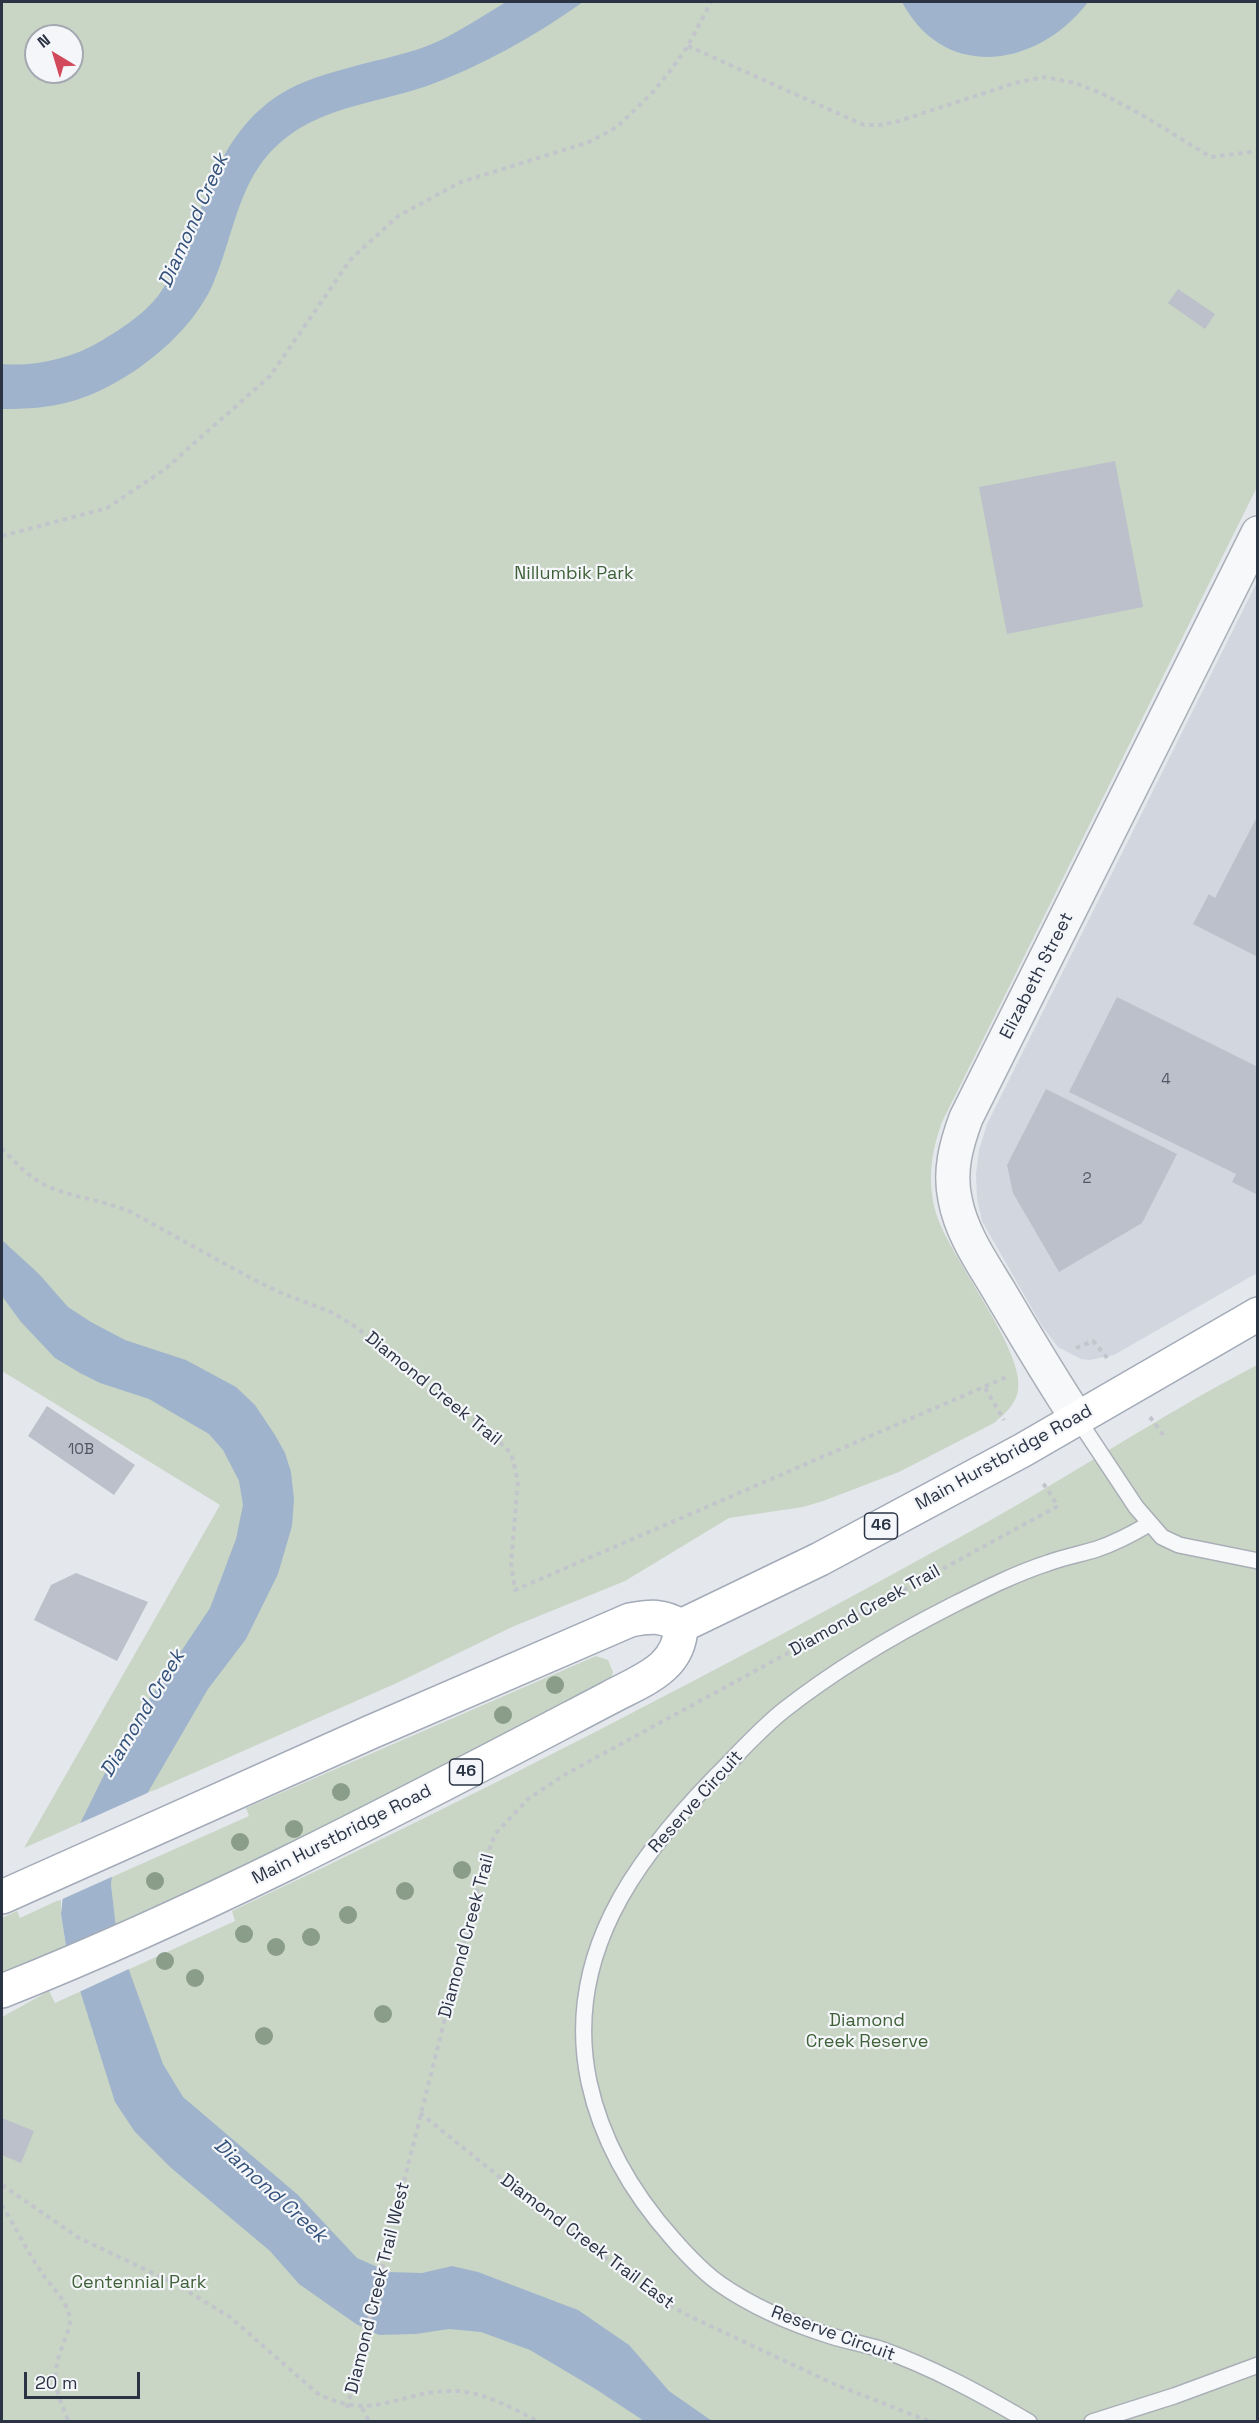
<!DOCTYPE html>
<html>
<head>
<meta charset="utf-8">
<style>
  body { margin:0 }
  #map { position:relative; width:1259px; height:2423px; overflow:hidden; background:#e4e7ec; font-family:"Space Grotesk",sans-serif }
  canvas { display:block }
  .frame { position:absolute; inset:0; border:3px solid #2b3445; pointer-events:none }
  .north { position:absolute; left:24px; top:24px; width:60px; height:60px; box-sizing:border-box; background:#f4f6f9; border:2px solid #a4a8b1; border-radius:50%; rotate:322deg; font-size:16px; font-weight:700; line-height:24px; text-align:center; color:#2b3445 }
  .north::after { content:''; display:block; margin:auto; width:21px; height:27px; background:#d1495b; clip-path:polygon(50% 0,100% 100%,50% 72%,0 100%) }
  .scale { position:absolute; left:24px; top:2372px; width:116px; height:27px; box-sizing:border-box; border:3px solid #2b3445; border-top:0; padding-left:8px; font-size:18px; line-height:21px; white-space:nowrap; color:#2b3445; -webkit-text-stroke:4px #f4f6f9; paint-order:stroke }
</style>
</head>
<body>
<div id="map">
<canvas width="1259" height="2423"></canvas>
<div class="frame"></div>
<div class="north">N</div>
<div class="scale">20 m</div>
</div>
<script>
const g = document.querySelector('canvas').getContext('2d');
g.lineJoin = 'round';
function paint(path, color) { g.fillStyle = color; g.fill(path, 'evenodd'); }
function strokePath(path, color, width, dash) { g.strokeStyle = color; g.lineWidth = width; g.lineCap = dash ? 'butt' : 'round'; g.setLineDash(dash || []); g.stroke(path); }
function label(font, color, halo, rows, align = 'center') {
  g.font = font + ' "Space Grotesk",sans-serif'; g.lineWidth = 4.5; g.setLineDash([]); g.textBaseline = 'middle'; g.strokeStyle = halo; g.fillStyle = color; for (const [text, x, y, turn = 0] of rows) {
    g.save(); g.translate(x, y); g.rotate((+turn || 0) * Math.PI / 180); g.textAlign = isNaN(turn) ? turn : align; if (halo) g.strokeText(text, 0, 0); g.fillText(text, 0, 0); g.restore();
  }
}
const built = new Path2D(`
  M1257 582V1273L1114 1355 1090 1360 1081 1359 1058 1347 1042 1326 982 1221 977 1198 976 1174 979 1150 987 1124Z`);
const green = new Path2D(`
  M2 2H1258L1257 487 942 1122C931 1152 927 1182 936 1213 950 1259 1026 1351 1018 1391 1015 1405 1005 1414 994 1423L899 1472 823 1501 803 1507 729 1518 625 1581 512 1627 399 1682 24 1848 220 1505 2 1371ZM36 36H72V72H36Z
  M1257 1365V2421H2V2017L49 1991 55 2003 235 1921 232 1911C480 1794 724 1668 964 1535 1063 1481 1157 1417 1257 1365Z
  M596 1656 608 1660 613 1672 611 1679 332 1827 115 1924 111 1884 112 1877 249 1816 246 1808Z
  M61 1899V1914L66 1946 2 1975V1918L17 1911 20 1918Z`);
const water = new Path2D(`
  M506 2H583C535 36 482 66 427 86 381 102 327 106 287 137 238 174 236 231 213 284 190 336 127 385 73 401 49 408 26 409 2 409V364C35 367 73 358 101 341 121 329 144 314 158 296 205 232 203 150 273 99 309 72 376 63 419 49 449 39 479 18 506 2Z
  M902 2H1088C1039 67 945 83 902 2Z
  M2 1240 39 1274 68 1307 91 1322 125 1340 186 1360 236 1387 255 1405 275 1435 285 1453 291 1472 294 1499 292 1526 278 1574 246 1639 208 1689 133 1818 112 1877 111 1884 117 1937 163 2064 183 2097 298 2195 357 2258 389 2272 422 2273 452 2266 478 2272 578 2310 629 2345 669 2391 712 2421H644L594 2388 530 2350 481 2332 449 2329 416 2334 379 2335 356 2324 299 2284 270 2251 170 2167 135 2132 115 2102 66 1946 61 1914 68 1848 105 1773 142 1710 210 1608 236 1539 243 1505 239 1481 223 1450 209 1434 149 1399 100 1383 80 1373 55 1358 21 1322 2 1296Z`);
const pier = new Path2D(`
  M154 1790 136 1819 124 1846 116 1875 58 1901V1875L65 1847 76 1825Z
  M118 1923 120 1937 131 1968 77 1993 63 1947Z`);
const building = new Path2D(`
  M1178 289 1215 314 1205 329 1168 303Z
  M1115 461 1143 607 1007 634 979 487Z
  M1258 815V957L1193 924 1209 894 1215 898Z
  M1117 997 1258 1067V1195L1232 1182 1236 1174 1069 1092Z
  M1046 1089 1177 1154 1142 1223 1059 1272 1013 1193 1007 1165Z
  M47 1406 135 1465 114 1495 28 1436Z
  M76 1573 148 1602 117 1661 34 1620 51 1585Z
  M2 2118 34 2131 21 2163 2 2155Z`);
const path = new Path2D(`
  M688 46 864 125H880L899 121 1015 83 1044 77 1075 83 1101 93 1142 115 1211 157 1258 151
  M2 536 107 508 164 470 270 376 351 259 398 216 461 182 589 142 617 127 654 91 670 71 688 46 711 2
  M2 1148C15 1163 31 1179 49 1187 75 1198 103 1200 131 1212L247 1276 279 1292 333 1313 353 1325 478 1422 511 1453 518 1481 511 1564 515 1590 1009 1376
  M1076 1348 1093 1341 1109 1360
  M985 1388 1004 1420
  M1150 1417 1166 1439
  M420 2113 512 2187 661 2300 687 2315 834 2384 931 2422
  M2 2185 79 2238 174 2283 230 2317 317 2393C372 2423 398 2391 452 2391 483 2391 512 2408 539 2422
  M2 2205C15 2227 27 2251 42 2273 51 2287 69 2302 70 2320 70 2329 65 2338 62 2347 50 2378 56 2392 69 2422
  M347 2408 483 1867 495 1834 528 1799 564 1775 1058 1506 1041 1480
  M362 2408 370 2422`);
const service = new Path2D(`
  M1077 1418 1136 1507 1162 1537 1179 1545 1258 1561
  M1029 2422C981 2394 932 2367 880 2349 864 2344 847 2341 831 2336 793 2324 753 2307 720 2284 703 2272 687 2255 673 2239 632 2193 602 2142 589 2082 563 1958 634 1860 716 1776 738 1754 760 1729 784 1710 835 1670 892 1636 949 1607 981 1591 1014 1574 1048 1563 1064 1557 1081 1554 1097 1549 1115 1543 1132 1534 1149 1524
  M1092 2422 1174 2396 1258 2365`);
const tertiary = new Path2D(`
  M1077 1418C1049 1376 1024 1333 998 1289 981 1261 961 1232 955 1199 949 1171 956 1145 966 1118L1258 533`);
const primary = new Path2D(`
  M681 1626 820 1559 1023 1450 1258 1314
  M2 1897 371 1732 630 1620C651 1616 662 1615 681 1626
  M2 1991C211 1908 410 1802 609 1698 642 1680 680 1669 681 1626`);
const trees = [
  [555,1685],
  [503,1715],
  [341,1792],
  [294,1829],
  [240,1842],
  [462,1870],
  [155,1881],
  [405,1891],
  [348,1915],
  [244,1934],
  [311,1937],
  [276,1947],
  [165,1961],
  [195,1978],
  [383,2014],
  [264,2036]
];
const numberNames = [
  ["4",1166,1080],
  ["2",1087,1179],
  ["10B",81,1450]
];
const shields = [
  [881,1526,33],
  [466,1772,33]
];
const shieldNames = [
  ["46",881,1526],
  ["46",466,1772]
];
const parkNames = [
  ["Nillumbik Park",574,574],
  ["Diamond",867,2021],
  ["Creek Reserve",867,2042],
  ["Centennial Park",139,2283]
];
const streetNames = [
  ["Elizabeth Street",1037,976,-63],
  ["Diamond Creek Trail",433,1389,39],
  ["Main Hurstbridge Road",1004,1458,-29],
  ["Diamond Creek Trail",865,1611,-29],
  ["Reserve Circuit",696,1802,-48],
  ["Main Hurstbridge Road",342,1835,-27],
  ["Diamond Creek Trail",467,1936,-75],
  ["Diamond Creek Trail East",587,2242,37],
  ["Diamond Creek Trail West",378,2288,-76],
  ["Reserve Circuit",833,2334,20]
];
const waterNames = [
  ["Diamond Creek",194,221,-66],
  ["Diamond Creek",143,1714,-59],
  ["Diamond Creek",270,2191,42]
];
paint(built, '#d2d6de');
paint(green, '#c9d6c5');
paint(water, '#9fb4cc');
paint(pier, '#e4e7ec');
paint(building, '#bbc0ca');
strokePath(service, '#a9aeb7', 18);
strokePath(tertiary, '#a9aeb7', 36);
strokePath(primary, '#a3abb8', 36);
strokePath(path, '#c2c5cb', 4, [4.5, 4.5]);
strokePath(service, '#f7f8fa', 15);
strokePath(tertiary, '#f7f8fa', 33);
strokePath(primary, '#fff', 33);
g.fillStyle = '#899d89';
for (const [x, y] of trees) { g.beginPath(); g.arc(x, y, 9, 0, 2 * Math.PI); g.fill(); }
label('15px', '#4f5766', null, numberNames);
for (const [x, y, w] of shields) { const box = new Path2D(); box.roundRect(x - w / 2, y - 13, w, 26, 4.5); g.fillStyle = '#f4f6f9'; g.fill(box); strokePath(box, '#2b3445', 1.5); }
label('bold 16px', '#2b3445', null, shieldNames);
label('18px', '#3f6138', '#f4f6f9', parkNames);
label('18px', '#2b3445', '#f4f6f9', streetNames);
label('italic 20px', '#34527a', '#f4f6f9', waterNames);
</script>
</body>
</html>
